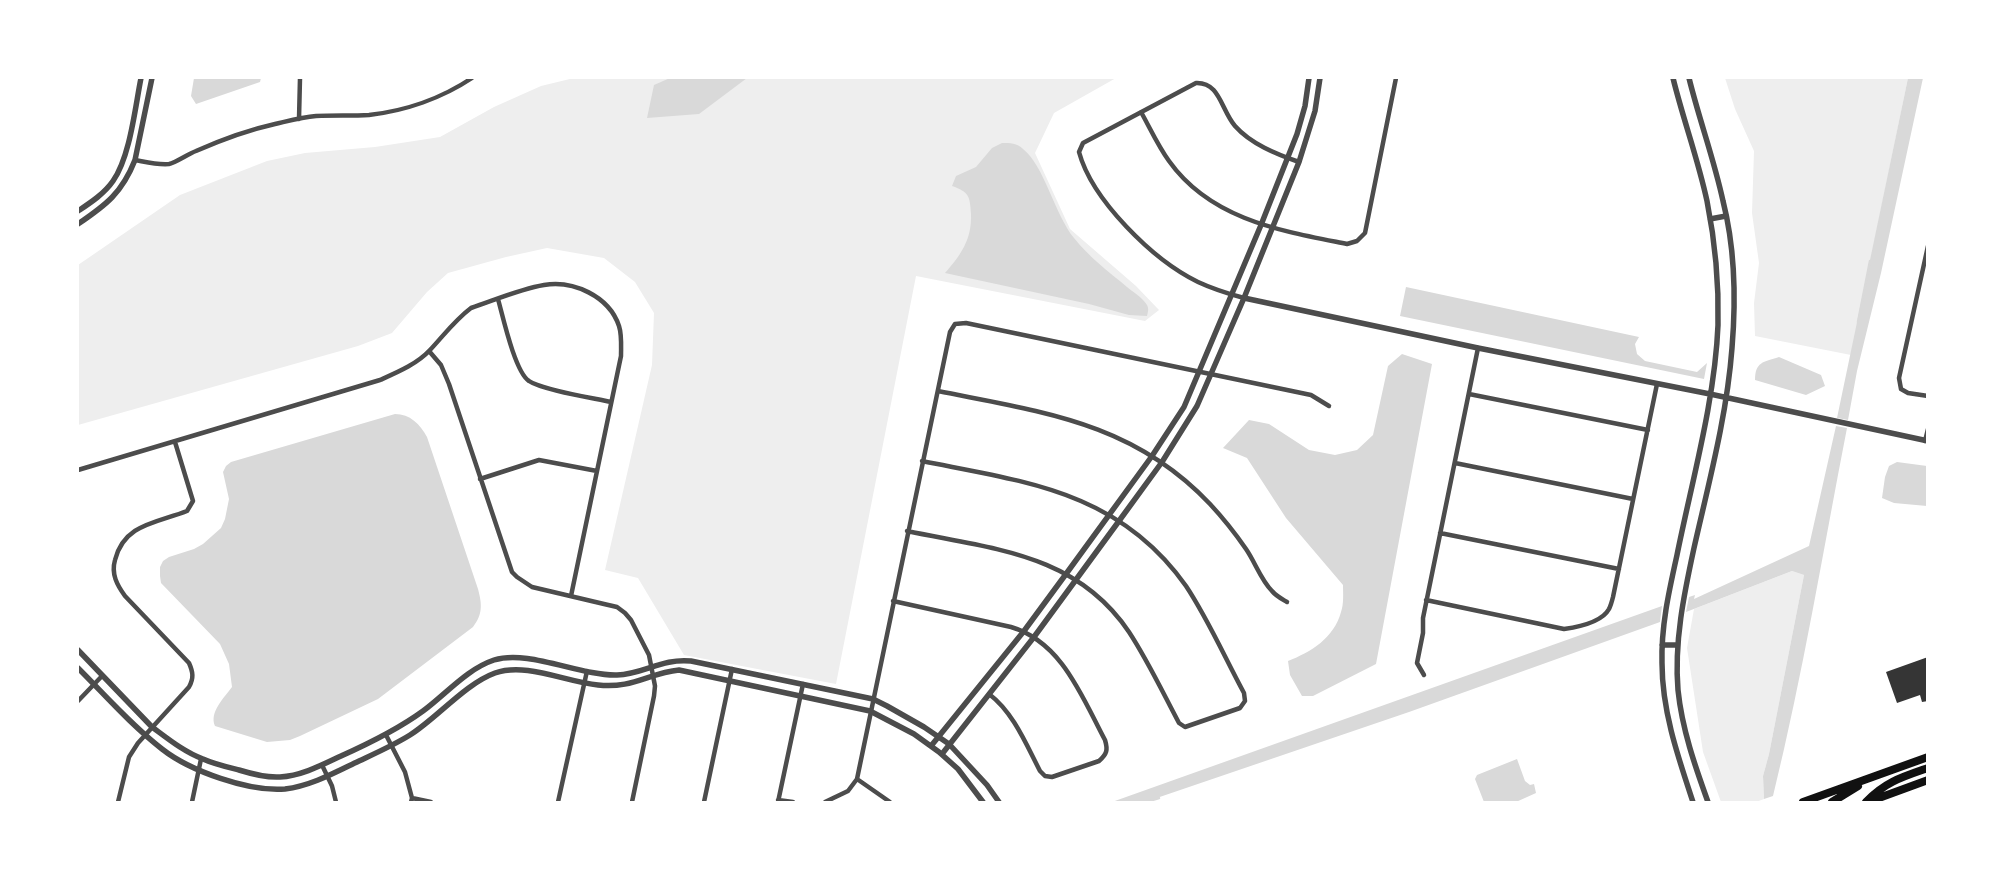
<!DOCTYPE html>
<html>
<head>
<meta charset="utf-8">
<style>
  body { margin:0 }
  #map { position:relative; width:2005px; height:880px; overflow:hidden; background:#fff; font-family:"Varela Round",sans-serif }
  canvas { display:block }
  .frame { position:absolute; inset:0; border:79px solid #fff; pointer-events:none }
</style>
</head>
<body>
<div id="map">
<canvas width="2005" height="880"></canvas>
<div class="frame"></div>
</div>
<script>
const g = document.querySelector('canvas').getContext('2d');
g.lineJoin = 'round';
function paint(path, color) { g.fillStyle = color; g.fill(path, 'evenodd'); }
function strokePath(path, color, width, dash) { g.strokeStyle = color; g.lineWidth = width; g.lineCap = dash ? 'butt' : 'round'; g.setLineDash(dash || []); g.stroke(path); }
const green = new Path2D(`
  M574 78H1116L1054 113 1035 153 1070 229 1136 286 1159 310 1145 321 916 276 836 684 684 655 638 578 605 570 652 365 654 313 635 282 604 258 547 248 506 257 448 273 427 292 392 333 358 346 78 425V265L180 195 267 161 305 153 375 147 440 137 494 107 541 86Z
  M1725 78H1908L1851 355 1755 336 1754 303 1759 263 1752 213 1754 151 1735 109Z
  M1792 571 1804 575 1769 754 1763 776 1764 799 1756 802H1721L1703 752 1687 648 1694 609Z`);
const water = new Path2D(`
  M194 78H261L260 82 196 104 191 96Z
  M670 78H747L699 114 647 118 654 85Z
  M1908 78H1923L1881 273 1857 371 1848 420 1837 418Z
  M1002 143C1010 143 1017 143 1023 149 1044 165 1055 215 1074 238 1089 257 1109 272 1127 287 1133 292 1143 298 1147 305 1149 309 1148 312 1147 316L1129 315 1089 304 945 273C961 255 972 239 971 214 970 196 969 192 952 186L956 176 976 167 992 148Z
  M1406 287 1639 337 1635 344 1637 354 1645 361 1697 372 1707 363 1704 379 1400 316Z
  M1402 354 1432 364 1376 664 1313 696H1302L1290 675 1288 661C1311 652 1334 638 1341 612 1344 604 1343 593 1343 585L1286 518 1247 458 1223 448 1249 420 1269 424 1309 450 1335 455 1357 450 1373 435 1388 366Z
  M1779 357 1821 375 1825 386 1806 395 1755 380C1755 362 1763 362 1779 357Z
  M395 414C410 414 420 424 427 437L478 589C482 604 483 614 473 627L378 699 300 736 290 740 267 742 215 726C209 712 224 698 232 687L229 664 220 644 161 583 160 576V567L163 561 169 557 194 549 203 544 221 528 225 519 229 499 223 472 226 466 231 462Z
  M1836 426 1847 428C1823 551 1803 674 1773 796L1764 799 1763 776 1769 754 1804 575 1792 571 1686 612 1689 597 1695 595 1694 599 1809 546Z
  M1897 462 1927 466V506L1894 503 1882 498 1885 477 1889 466Z
  M1662 606 1660 622 1409 712 1145 802H1112Z
  M1517 759 1525 781 1530 785 1534 784 1536 793 1516 802H1484L1475 779 1477 775Z`);
const stream = new Path2D(`
  M1858 322 1870 261
  M1146 802 1159 798`);
const building = new Path2D(`
  M1928 657V701L1922 702 1920 695 1897 703 1886 672Z`);
const minor = new Path2D(`
  M1141 112C1150 128 1158 146 1169 161 1211 220 1282 231 1347 244L1357 241 1365 233 1396 78
  M299 119 300 78
  M135 160C146 162 157 165 169 164 175 163 188 154 196 151 221 140 248 130 275 124 288 121 302 117 316 116 334 115 351 116 369 115 405 111 442 98 472 78
  M1928 246 1899 378 1901 389 1908 393 1928 396
  M1244 298C1229 294 1213 289 1198 282 1153 260 1092 200 1079 152L1083 143 1196 83C1220 82 1221 110 1235 126 1251 144 1276 154 1299 162
  M498 299C503 317 515 372 529 381 542 390 593 398 611 402
  M429 351 441 365 449 384 512 572 517 577 532 587 604 604 617 607 625 613 631 620 649 655 655 686 654 696 632 802
  M938 391C1042 412 1133 422 1210 504 1223 518 1235 533 1246 549 1255 562 1261 580 1272 591 1276 596 1282 599 1287 602
  M1469 394 1648 430
  M1925 441 1928 429
  M1455 463 1633 499
  M78 470 380 380C398 372 417 364 430 350 444 335 455 320 471 308 495 300 520 289 544 285 573 280 609 296 619 326 622 335 621 346 621 356L571 596
  M480 479 539 460 597 471
  M907 531C992 549 1076 553 1129 632 1148 661 1163 693 1179 723L1185 727 1240 708 1245 701 1244 693C1225 658 1208 619 1186 586 1119 491 1026 482 922 461
  M1440 533 1619 569
  M1426 600 1564 629C1578 627 1602 622 1609 609 1611 605 1612 601 1613 597L1657 384
  M893 601 1011 627C1062 642 1082 697 1105 740 1108 750 1107 754 1099 761L1052 777 1045 776 1040 771C1026 744 1013 712 989 694
  M1424 675 1417 663 1423 633V618L1478 348
  M78 701 102 676
  M386 735 405 772 412 798 411 802
  M322 765 332 786 336 802
  M857 779 890 802
  M412 798 431 802
  M778 800 793 802
  M118 802 129 757 138 743 189 687C194 678 193 672 189 663L125 596C117 585 111 574 115 560 124 524 156 523 187 511L193 501 175 442
  M192 802 201 759
  M558 802 587 671
  M704 802 732 669
  M778 802 803 684
  M825 802 848 791 857 779 950 332 955 324 966 323 1311 395 1329 406`);
const tertiary = new Path2D(`
  M1673 78C1683 119 1698 159 1707 201 1715 241 1719 284 1718 325 1715 400 1692 481 1677 555 1669 591 1661 626 1662 663 1662 711 1678 757 1693 802
  M1689 78C1699 119 1714 159 1723 201 1735 248 1736 300 1732 348 1727 415 1709 482 1694 548 1684 594 1674 642 1678 690 1682 729 1695 766 1708 802
  M78 211C90 203 104 194 113 181 130 157 135 108 141 78
  M1710 219 1726 216
  M78 224C106 205 122 193 135 160L152 78
  M1244 298 1478 348 1710 394 1928 441
  M1662 645H1678
  M78 650 152 727C167 738 184 752 203 759 214 764 227 767 239 770 252 774 266 778 280 777 301 776 322 765 341 756 370 743 397 730 423 711 446 694 467 669 494 660 528 649 580 676 617 675 644 674 662 658 691 661L873 699 887 706 924 727 949 744 987 785 999 802
  M78 668C105 695 131 725 162 749 190 771 249 792 285 789 311 786 336 772 359 761 376 753 394 745 410 735 437 718 465 684 495 673 526 662 566 682 598 685 632 689 649 673 679 670L870 711 914 734 939 752 958 769 983 802
  M931 746 1024 631 1066 574 1152 456 1184 407 1261 225 1297 134 1305 106 1309 78
  M942 754 1034 637 1119 521 1162 462 1197 406 1244 298 1299 162 1315 111 1320 78`);
const trunk = new Path2D(`
  M1803 802 1928 757
  M1832 802 1858 786
  M1866 802C1885 782 1902 777 1928 768
  M1868 802 1928 780`);
paint(green, '#eee');
paint(water, '#d9d9d9');
strokePath(stream, '#d9d9d9', 2.5);
paint(building, '#353535');
strokePath(minor, '#4c4c4c', 4.5);
strokePath(tertiary, '#4c4c4c', 5.5);
strokePath(trunk, '#111', 8);
</script>
</body>
</html>
